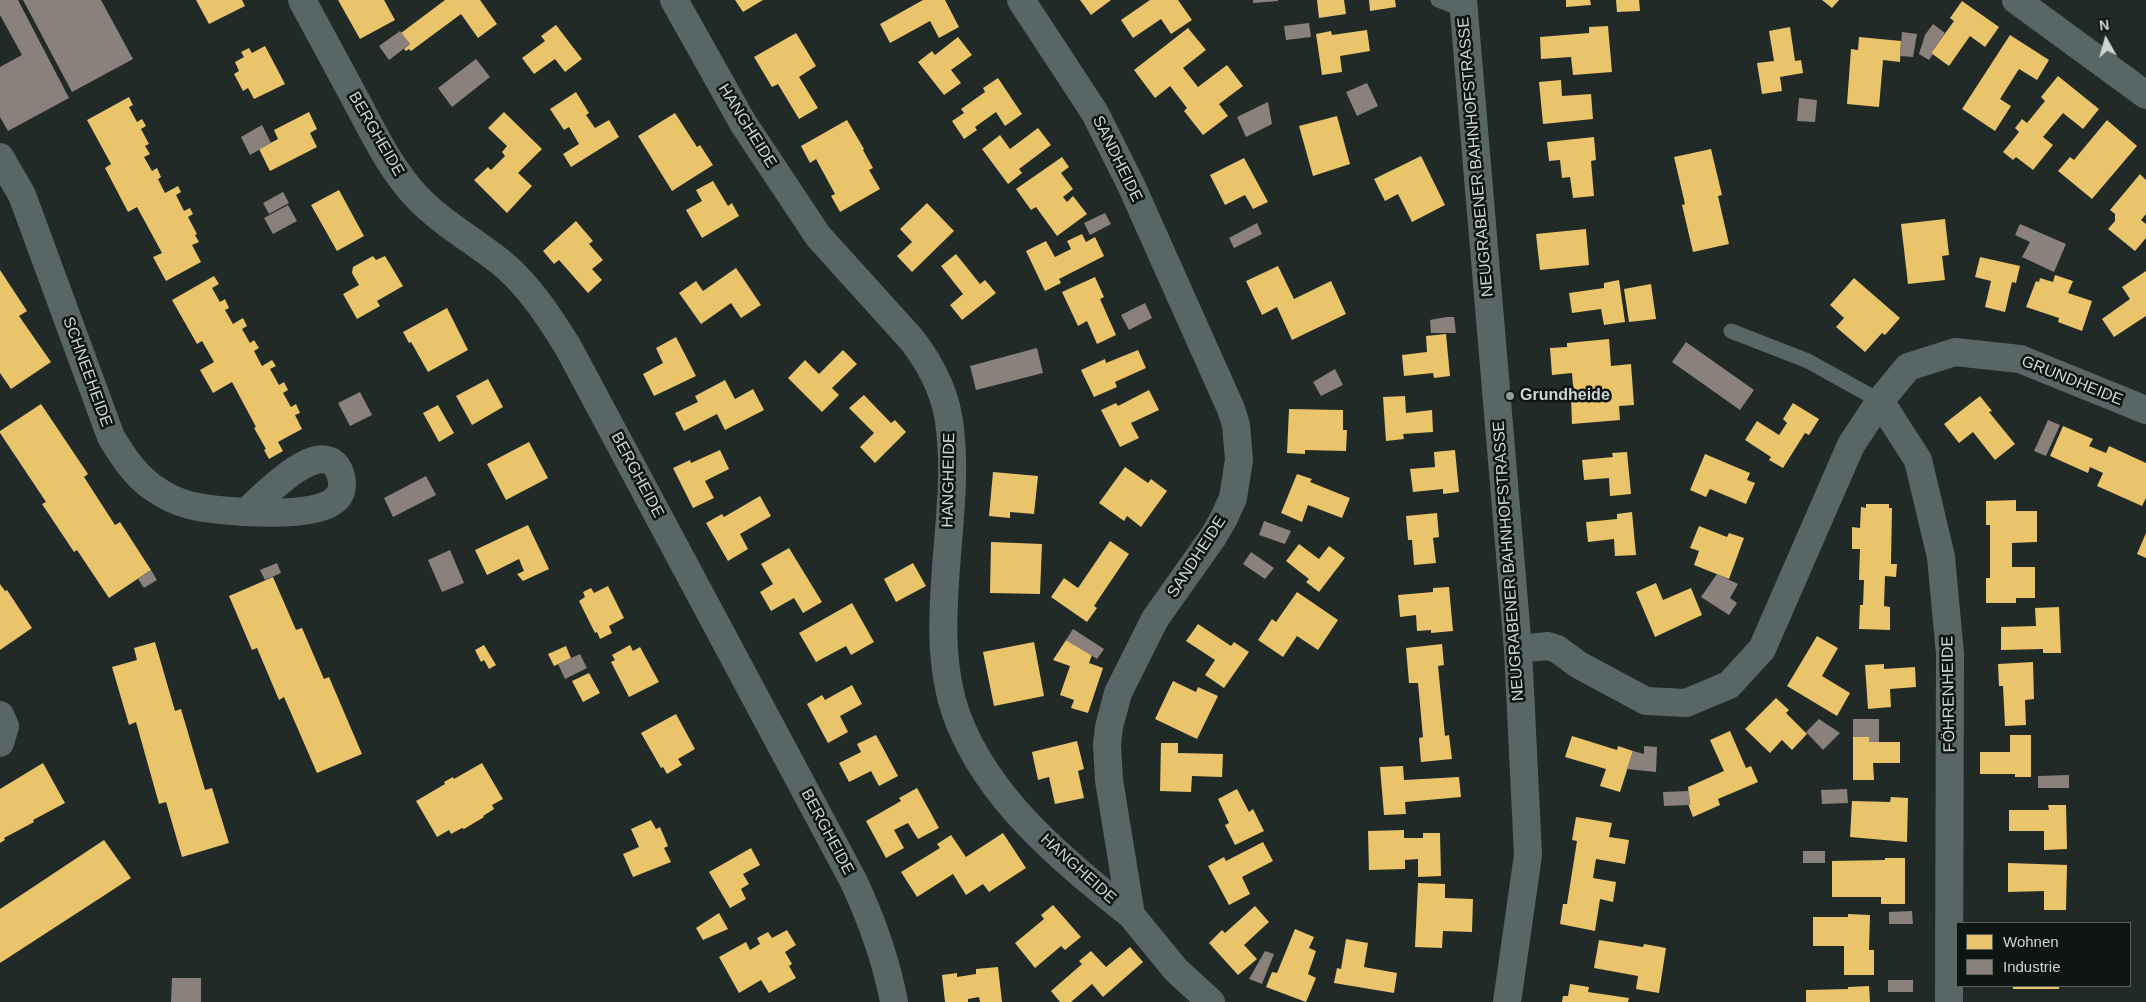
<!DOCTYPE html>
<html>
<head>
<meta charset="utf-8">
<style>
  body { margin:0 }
  #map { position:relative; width:2146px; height:1002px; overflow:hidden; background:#222a27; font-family:Arial,sans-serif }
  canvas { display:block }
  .legend { position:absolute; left:1956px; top:922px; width:175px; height:65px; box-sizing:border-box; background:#0e1512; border:1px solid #5a625f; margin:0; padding:6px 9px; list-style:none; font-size:15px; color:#cdd6d2 }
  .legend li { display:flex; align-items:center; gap:10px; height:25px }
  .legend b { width:25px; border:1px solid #5a625f }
  .north { position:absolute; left:2081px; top:15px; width:50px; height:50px; -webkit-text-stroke:4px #0e1512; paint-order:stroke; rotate:353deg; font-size:14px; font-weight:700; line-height:20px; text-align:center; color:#cdd6d2 }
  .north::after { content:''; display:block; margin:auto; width:18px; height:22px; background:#cdd6d2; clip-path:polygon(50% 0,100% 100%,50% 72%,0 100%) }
</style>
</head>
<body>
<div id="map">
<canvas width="2146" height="1002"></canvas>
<ul class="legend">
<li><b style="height:14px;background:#e9c46a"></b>Wohnen</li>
<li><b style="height:14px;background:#8a817c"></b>Industrie</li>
</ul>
<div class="north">N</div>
</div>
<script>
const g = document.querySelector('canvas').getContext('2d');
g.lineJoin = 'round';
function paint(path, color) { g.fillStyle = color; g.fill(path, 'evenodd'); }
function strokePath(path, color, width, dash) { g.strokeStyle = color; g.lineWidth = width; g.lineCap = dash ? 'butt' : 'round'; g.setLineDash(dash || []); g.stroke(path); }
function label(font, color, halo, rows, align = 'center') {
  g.font = font + ' Arial,sans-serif'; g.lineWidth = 5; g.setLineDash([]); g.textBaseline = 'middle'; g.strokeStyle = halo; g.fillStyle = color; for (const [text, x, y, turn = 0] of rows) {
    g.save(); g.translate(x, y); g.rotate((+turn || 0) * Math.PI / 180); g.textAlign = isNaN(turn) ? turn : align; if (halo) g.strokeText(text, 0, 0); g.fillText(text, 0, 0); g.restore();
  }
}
const homes = new Path2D(`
  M196 0H242L245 6 209 24Z
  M338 0H384L395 20 360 39Z
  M445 0H480L497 24 478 38 461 14 411 51 409 49 406 51 404 49 410 44 401 33Z
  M735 0H763L743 12Z
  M923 0H945L959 27 939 38 930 21 890 43 880 24Z
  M1080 0H1111L1091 15Z
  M1150 0H1178L1192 20 1171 34 1161 19 1133 38 1121 20Z
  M1317 0H1344L1346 14 1319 18Z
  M1369 0H1395L1396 7 1370 11Z
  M1566 0H1590L1591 5 1566 7Z
  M1616 0H1639L1640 11 1617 12Z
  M1822 0H1839L1832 8Z
  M1962 1 1999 27 1985 47 1970 36 1949 66 1931 53 1954 21 1950 18Z
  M556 25 582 59 565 72 555 59 534 74 522 58 545 41 541 36Z
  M1608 26 1612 72 1573 75 1571 57 1541 59 1540 37 1589 33V27Z
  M1790 27 1795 61 1801 60 1803 73 1780 77 1782 91 1762 94 1757 63 1774 61 1769 31Z
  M1188 28 1206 50 1183 68 1198 87 1227 65 1243 86 1219 104 1228 116 1203 135 1184 111 1187 108 1170 86 1155 98 1134 70Z
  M1367 30 1370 51 1340 56 1342 72 1322 75 1316 34 1331 31 1332 35Z
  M796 33 816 66 799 77 818 108 799 119 778 84 772 87 754 57Z
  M2010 35 2049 60 2037 80 2019 69 2000 99 2011 106 1995 131 1962 109Z
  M958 37 972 55 951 70 961 83 944 95 918 62 932 51 935 55Z
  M1859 37 1901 41 1900 62 1883 60 1879 107 1847 104 1851 49 1858 50Z
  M265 46 285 84 254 99 248 88 243 91 234 74 239 71 235 62 244 57 241 52 249 48 252 53Z
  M2058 76 2099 109 2083 129 2063 113 2043 137 2053 145 2033 170 2016 157 2013 160 2003 152 2019 132 2015 128 2022 119 2027 123 2045 101 2041 97Z
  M998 78 1022 114 1005 126 996 112 975 127 977 130 964 139 952 121 964 113 961 109 985 92 983 88Z
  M1561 80 1562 96 1591 94 1593 119 1543 124 1539 82Z
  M576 92 589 113 586 115 595 128 609 120 619 137 571 167 563 154 579 144 569 127 564 130 550 109Z
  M129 97 133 105 129 107 137 122 142 119 146 126 141 129 149 144 145 146 150 154 144 157 152 171 157 168 161 177 158 179 165 193 178 186 181 192 176 195 184 211 190 208 193 214 188 217 197 234 195 235 199 242 192 245 201 262 166 281 153 257 162 253 137 207 128 212 105 168 111 164 87 120Z
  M309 112 317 129 310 133 317 147 270 171 259 149 278 139 274 130Z
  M504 112 542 149 518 173 532 186 507 213 474 180 488 167 491 170 505 156 502 152 507 146 488 128Z
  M675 113 697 147 700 145 713 165 672 191 638 136Z
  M1337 116 1350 164 1313 176 1299 126Z
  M847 120 864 149 863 150 873 168 869 170 880 189 840 212 831 196 835 194 816 159 810 163 801 146Z
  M2107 120 2137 146 2092 199 2058 171 2070 157 2074 160Z
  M1038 128 1051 145 1019 169 1022 173 1008 184 982 149 1000 135 1010 149Z
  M1594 137 1596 160 1591 161 1594 196 1573 198 1570 177 1562 178 1560 160 1549 161 1547 142Z
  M1711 149 1722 195 1718 196 1729 244 1693 252 1682 205 1685 204 1674 157Z
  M1421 156 1445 205 1412 222 1398 194 1385 201 1374 179Z
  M1062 157 1069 167 1061 173 1073 189 1063 197 1067 202 1073 196 1087 214 1057 236 1036 207 1031 210 1016 189Z
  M1244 158 1268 202 1253 209 1245 195 1225 205 1210 175Z
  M2140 174 2146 180V214L2141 220 2146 224V238L2135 251 2108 229 2115 221V214L2110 210Z
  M713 181 728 206 732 203 739 216 702 238 686 210 702 201 696 190Z
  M339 190 364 236 337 251 311 205Z
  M927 203 954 231 912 272 897 256 912 242 900 229Z
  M1945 219 1949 255 1942 256 1945 280 1908 284 1901 224Z
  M576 221 593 241 589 244 603 260 592 269 602 280 588 293 559 260 554 264 543 251Z
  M1586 229 1589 265 1540 270 1536 234Z
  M1082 234 1086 242 1095 237 1104 256 1059 279 1061 283 1045 291 1026 251 1046 241 1055 257 1071 249 1067 241Z
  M956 254 980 284 985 280 996 293 962 320 950 305 963 294 941 266Z
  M373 256 376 260 385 256 403 286 377 301 380 306 357 319 343 294 359 285 352 273 353 267Z
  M1980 257 2020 266 2016 283 2012 282 2005 312 1985 307 1991 281 1975 277Z
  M1278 266 1294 299 1331 281 1346 314 1292 340 1277 307 1262 315 1246 281Z
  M736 268 761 305 741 318 731 303 701 324 679 293 696 281 703 291Z
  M0 270 27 311 19 316 51 362 11 389 0 373Z
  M2146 271V316L2114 337 2102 319 2130 299 2122 287Z
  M2055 275 2073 281 2068 293 2092 301 2082 331 2058 322 2059 318 2026 307 2036 281 2039 282 2040 278 2053 282Z
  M214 276 219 284 212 288 220 302 225 299 229 308 225 310 233 324 243 318 247 326 242 329 250 343 254 340 259 348 254 351 262 366 272 360 276 366 270 369 279 385 284 382 288 390 283 393 291 407 296 404 300 413 295 415 302 429 278 442 283 451 269 459 264 450 266 449 254 428 256 427 232 382 213 393 200 370 214 362 202 341 197 344 172 300Z
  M1095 277 1104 297 1100 299 1116 335 1097 344 1087 321 1078 326 1062 292Z
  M1854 278 1900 318 1885 335 1882 333 1865 352 1836 327 1844 318 1830 305Z
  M1619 280 1625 322 1604 325 1601 309 1572 313 1569 293 1604 288V283Z
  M1651 284 1656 319 1629 322 1624 289Z
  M447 308 468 350 428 372 411 342 409 343 403 332Z
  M1446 334 1450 376 1434 378 1433 373 1404 376 1402 355 1427 352 1426 336Z
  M676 337 696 376 654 396 643 374 663 363 656 348Z
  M1609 339 1611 366 1631 364 1634 405 1619 406 1620 420 1572 424 1571 398H1574L1572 373 1552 375 1550 348 1567 347V343Z
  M843 350 857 364 832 388 839 395 822 412 788 378 805 360 819 374Z
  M1138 350 1146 368 1115 382 1117 387 1094 397 1081 370 1105 359 1106 363Z
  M488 379 503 407 472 425 456 396Z
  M725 380 735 399 753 389 764 410 725 430 717 414 684 431 675 413 698 402 695 396Z
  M1149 390 1159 410 1131 423 1139 438 1120 447 1101 410 1116 403 1118 406Z
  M864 395 891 423 895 420 906 432 875 463 860 447 874 433 849 408Z
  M1405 396 1406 413 1432 410 1433 432 1403 434 1404 439 1386 441 1383 397Z
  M1980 396 1992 411 1989 412 2015 444 1995 460 1973 432 1959 443 1944 424Z
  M1793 403 1819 419 1809 435 1805 433 1783 468 1769 460 1771 457 1745 440 1757 421 1779 435 1787 423 1783 419Z
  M41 404 88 474 84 477 115 525 120 522 151 570 109 598 77 550 74 552 42 504 46 502 0 433V431Z
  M438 405 454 433 439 442 423 413Z
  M1289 409 1343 410V430H1347L1346 451 1305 450V454L1287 453Z
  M2063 426 2093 439 2089 446 2106 453 2109 446 2146 463V498L2142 506 2097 486 2103 473 2090 467 2088 473 2050 456Z
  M529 442 548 478 506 500 487 464Z
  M720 450 729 469 705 481 714 498 693 508 673 468 690 460 691 463Z
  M1455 450 1459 492 1443 494V489L1413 492 1410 469 1435 467 1434 452Z
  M1627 452 1631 494 1610 496 1609 478 1584 480 1582 460 1613 457 1612 453Z
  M1705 454 1750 473 1747 480 1755 483 1746 504 1710 489 1706 497 1690 490Z
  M1125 467 1148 483 1151 479 1167 491 1141 527 1127 516 1124 521 1099 503Z
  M993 472 1038 476 1034 514 1010 512V518L989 516Z
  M1297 474 1312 479 1310 482 1350 498 1342 518 1308 505 1302 522 1281 513Z
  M760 496 771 516 740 534 748 549 728 561 706 523 722 514 724 517Z
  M2016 500V511H2037V542L2012 543V567H2035V598H2016V603H1986V578H1990V525H1986V501Z
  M1866 504H1889V508H1892L1891 564H1897L1896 577 1885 576 1884 606 1890 607V630L1859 629 1860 605H1863L1864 580H1859L1860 549H1852V527L1860 528 1861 507 1866 508Z
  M1632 512 1636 555 1615 556 1614 539 1588 542 1586 522 1617 519V514Z
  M1437 513 1439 537 1433 538 1436 563 1414 565 1412 540H1408L1406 516Z
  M528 525 549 569 523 581 517 574 524 571 519 559 487 575 475 550Z
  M1699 526 1727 537 1729 533 1744 538 1729 579 1694 565 1699 551 1690 548Z
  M2146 533V558L2137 554Z
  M1110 541 1129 554 1094 606 1097 608 1087 622 1051 597 1064 578 1078 588Z
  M991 542 1042 544 1040 594 990 593Z
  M1299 544 1319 559 1329 546 1345 558 1319 592 1306 582 1309 579 1286 561Z
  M789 548 822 602 803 613 794 598 771 611 760 592 773 584 761 564Z
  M913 563 926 586 896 602 884 579Z
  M273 577 296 630 302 628 324 679 329 677 362 754 317 773 284 697 279 700 257 648 252 650 229 596Z
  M1656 583 1663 600 1691 588 1702 615 1655 637 1636 592Z
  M0 584 5 591 7 590 32 628 0 650Z
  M608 586 624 618 609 626 612 633 600 639 597 632 595 633 579 601 585 597 583 592 591 588 594 593Z
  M1449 587 1453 631 1431 633V630L1417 631 1416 615 1400 617 1398 595 1433 592V588Z
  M1297 592 1338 620 1318 650 1297 636 1283 657 1258 640 1272 619 1276 622Z
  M852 603 874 642 851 655 846 646 816 662 799 633Z
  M2059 607 2061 653H2043V649L2001 650V627L2036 626 2035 608Z
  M1198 624 1231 646 1234 642 1249 652 1224 688 1205 675 1215 660 1186 641Z
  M1817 636 1838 648 1822 676 1850 693 1837 716 1787 686Z
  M1066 640 1092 655 1089 663 1103 668 1088 713 1071 708 1074 700 1060 695 1070 666 1053 660Z
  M155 642 175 711 181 709 205 790 212 788 229 843 182 857 166 802 159 804 136 722 129 725 112 667 137 660 134 648Z
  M1034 642 1044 696 994 706 983 652Z
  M1442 644 1444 665 1438 666 1445 736 1449 735 1452 759 1421 762 1419 738 1423 737 1418 683H1409L1406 648Z
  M484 645 496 665 489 669 484 660 481 662 475 650Z
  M630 645 633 651 640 647 659 682 629 697 611 662 615 660 612 655Z
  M566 646 571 658 554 666 548 654Z
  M2033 662 2034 699 2025 700 2026 725 2005 726 2003 686H1999L1998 664Z
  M1884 664V669L1915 667 1916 687 1890 689 1891 707 1868 709 1865 665Z
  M589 673 600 693 583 702 572 681Z
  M1173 681 1196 692 1198 687 1218 696 1197 739 1155 719Z
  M852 685 862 704 840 716 848 732 828 743 807 704 822 695 825 700Z
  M1776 698 1789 710 1786 713 1807 734 1792 750 1782 740 1770 753 1745 729Z
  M676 714 695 749 678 759 682 765 667 774 663 767 661 768 641 733Z
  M1730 731 1746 768 1751 766 1758 782 1718 799 1720 805 1693 817 1688 804 1690 805 1688 787 1724 771 1710 740Z
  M876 735 898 776 879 786 871 771 849 782 839 763 861 752 857 744Z
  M2010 735H2031V777H2015V774H1980V752H2010Z
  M1572 736 1617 750 1618 746 1633 751 1620 792 1600 786 1606 769 1565 757Z
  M1853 737H1869V742H1900V763H1873L1874 780H1853Z
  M1077 741 1084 769 1078 771 1084 798 1055 804 1049 777 1038 780 1032 752Z
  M1161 743H1178V753L1223 754 1222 777 1192 776 1191 792 1160 791Z
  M43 763 65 803 33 820 34 822 4 838 5 840 0 843V789Z
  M482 763 503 799 492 805 494 809 483 816 484 817 464 829 462 828 451 834 449 830 437 837 416 801 445 784 444 782 453 777 454 779Z
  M1403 766 1404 780 1459 777 1461 797 1405 802 1406 814 1384 815 1380 767Z
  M917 788 939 828 918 839 908 823 894 830 904 848 886 858 866 821 901 801 899 798Z
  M1237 789 1249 812 1253 809 1264 831 1235 845 1225 825 1229 823 1218 799Z
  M1891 797 1908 798 1907 842 1850 837 1852 801 1890 802Z
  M2048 805H2066L2067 849 2044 850V831H2009V810H2049Z
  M1576 817 1612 823 1609 837 1629 840 1625 864 1596 859 1593 878 1616 882 1613 902 1600 899 1595 931 1560 924 1563 904H1567L1577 841 1572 840Z
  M651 820 656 829 660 827 668 846 664 848 671 862 633 877 623 854 639 847 631 829Z
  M1404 830V838H1423V833H1440L1441 876 1418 877V859L1405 860V869L1369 870 1368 831Z
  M1003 833 1026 868 989 892 983 884 966 895 953 874 917 897 901 872 940 848 937 844 951 835 966 857Z
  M104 840 131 878 0 963V909Z
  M1263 842 1273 861 1242 877 1250 894 1229 905 1208 866 1224 857 1226 861Z
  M751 848 760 865 743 874 749 884 741 889 746 899 730 908 709 872Z
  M1885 858H1905V904H1881V897H1832V861L1885 860Z
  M2008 863 2067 865 2066 910H2044V891L2008 892Z
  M1418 883 1445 884V898L1473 899 1472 932 1443 931 1442 948 1415 947Z
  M1053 905 1081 937 1065 950 1061 946 1035 968 1015 943 1044 919 1041 915Z
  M1255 906 1269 922 1244 945 1257 959 1238 975 1209 943 1222 930 1225 933Z
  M719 913 728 929 703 940 696 928Z
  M1848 914 1870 915 1869 950H1874V975H1844V946H1813V917H1848Z
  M1295 929 1314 937 1309 948 1316 951 1308 974 1316 978 1306 1002 1266 987 1272 972 1277 973Z
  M787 930 796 945 785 952 792 964 789 966 796 978 769 993 761 980 739 993 719 957 746 942 750 950 760 944 757 938 768 932 772 938Z
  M1346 939 1368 943 1364 967 1397 973 1394 993 1334 983 1337 968 1341 969Z
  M1599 940 1643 947 1644 944 1666 948 1659 993 1636 989 1638 976 1594 968Z
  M1130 947 1143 962 1103 997 1092 984 1071 1002H1060L1051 991 1082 964 1079 961 1091 951 1106 967Z
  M998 967 1002 1002H980L979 997 968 999V1002H945L942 975 957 973V977L976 974V969Z
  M1570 984 1589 987 1588 992 1629 998 1628 1002H1562L1563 996H1568Z
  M1869 986 1870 1002H1806V990L1848 989V987Z
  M2013 986H2059V989H2013Z`);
const industry = new Path2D(`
  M0 0H18L69 98 8 131 0 117V67L22 55 0 15Z
  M23 0H101L133 59 72 92Z
  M1253 0H1278V1L1253 3Z
  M1309 23 1311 37 1286 40 1284 26Z
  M1933 24 1945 33 1931 53 1933 54 1929 60 1919 54 1925 35Z
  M400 31 410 44 389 60 379 46Z
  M1902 32 1917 34 1913 57 1900 56Z
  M476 59 490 77 452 107 438 88Z
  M1367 83 1378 106 1357 116 1346 92Z
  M1799 98 1817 100 1815 122 1797 121Z
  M1268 102 1272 124 1246 137 1237 117Z
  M262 125 271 143 250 155 241 137Z
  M283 192 289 203 269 214 263 203Z
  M288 205 297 221 273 234 264 218Z
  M1105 213 1111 224 1090 235 1084 223Z
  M1257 223 1262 234 1234 248 1229 238Z
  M2020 224 2066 244 2054 272 2022 257 2030 242 2015 235Z
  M1145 303 1152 318 1129 330 1121 315Z
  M1446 317H1454L1456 333H1431L1430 320Z
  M1686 342 1754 390 1740 410 1672 362Z
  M1037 348 1043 373 976 390 970 366Z
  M1335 369 1343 385 1321 396 1313 382Z
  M360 392 372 415 350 426 338 403Z
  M2048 420 2060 425 2046 456 2034 451Z
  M426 476 436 495 393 517 384 498Z
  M1264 521 1291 531 1285 544 1259 535Z
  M450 550 464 583 442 592 428 560Z
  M1251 552 1274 568 1265 579 1243 564Z
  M277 563 281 573 265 580 260 570Z
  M151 570 157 580 144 588 138 579Z
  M1717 574 1738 584 1730 598 1737 603 1729 615 1701 597Z
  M1073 629 1104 649 1097 659 1066 640Z
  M580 654 587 668 565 679 558 664Z
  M1819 719 1840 733 1823 750 1806 732Z
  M1853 719H1879V742H1869V737H1853Z
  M1644 746 1657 747 1656 772 1627 769 1633 751 1644 754Z
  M2069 775V788H2038V776Z
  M1847 789 1848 803 1822 804 1821 790Z
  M1689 791 1690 805 1664 806 1663 792Z
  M1803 851H1825V863H1803Z
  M1912 911 1913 924H1889V912Z
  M1265 951 1274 954 1262 984 1249 979Z
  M172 978H201V1002H171Z
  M1888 980H1913V992H1888Z`);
const service = new Path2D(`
  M1438 0 1464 10
  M1731 331 1808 361 1880 401`);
const minor = new Path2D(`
  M302 0C321 35 339 69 358 104 375 136 391 169 416 196 441 223 475 241 503 264 530 287 550 318 568 347L854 882C872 921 886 959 894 1002
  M674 0 743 123 818 236 912 340C932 366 947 396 950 429 961 521 924 630 958 719 990 802 1064 861 1131 915
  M1021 0 1095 113 1131 185 1231 409 1236 425 1239 460 1233 498 1224 518 1213 537 1155 619 1118 693 1109 727 1107 744 1109 780 1131 915 1176 970 1211 1002
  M2016 0 2146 95
  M0 157 22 195 111 437C122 455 134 474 152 487 162 494 177 502 189 505 216 512 319 521 337 498 343 492 343 481 340 473 324 431 262 498 246 512
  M1880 401 1918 460 1941 557 1950 654 1949 1002
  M1518 649 1548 646 1557 649 1579 665 1646 701 1686 703 1729 685 1762 649 1851 445 1880 401 1908 367 1955 352 2020 359 2146 410
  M0 715 5 726 0 743`);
const tertiary = new Path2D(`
  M1463 0 1518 649 1528 855 1507 1002`);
const markers = [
  [1510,396,5,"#919a96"]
];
const streetNames = [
  ["HANGHEIDE",747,126,58],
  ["BERGHEIDE",376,134,60],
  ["NEUGRABENER BAHNHOFSTRASSE",1476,157,-95],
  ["SANDHEIDE",1117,159,64],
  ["SCHNEEHEIDE",87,372,70],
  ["GRUNDHEIDE",2072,381,22],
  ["BERGHEIDE",637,475,62],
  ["HANGHEIDE",949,480,-89],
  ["SANDHEIDE",1197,557,-57],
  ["NEUGRABENER BAHNHOFSTRASSE",1509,561,-94],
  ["FÖHRENHEIDE",1949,694,-91],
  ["BERGHEIDE",827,832,62],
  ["HANGHEIDE",1078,869,42]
];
const poiNames = [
  ["Grundheide",1520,396]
];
paint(homes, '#e9c46a');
paint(industry, '#8a817c');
strokePath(service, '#586765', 15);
strokePath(minor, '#586765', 28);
strokePath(tertiary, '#586765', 28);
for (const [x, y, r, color] of markers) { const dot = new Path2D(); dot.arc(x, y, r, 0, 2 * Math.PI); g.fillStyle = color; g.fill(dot); strokePath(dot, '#0e1512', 2); }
label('16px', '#cdd6d2', '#0e1512', streetNames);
label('bold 16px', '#cdd6d2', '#0e1512', poiNames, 'left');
</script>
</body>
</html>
